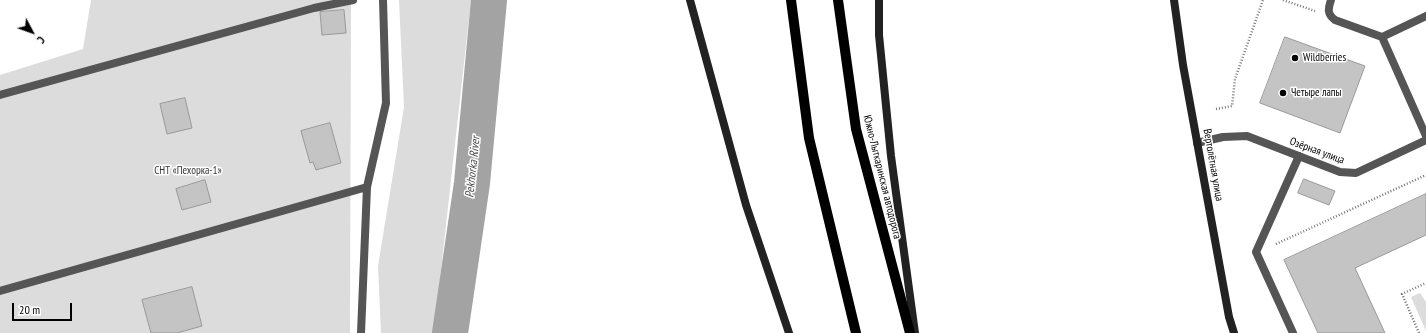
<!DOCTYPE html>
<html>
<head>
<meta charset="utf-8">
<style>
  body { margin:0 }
  #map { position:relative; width:1426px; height:333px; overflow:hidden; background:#fff; font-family:"PT Sans Narrow",sans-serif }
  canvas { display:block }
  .north { position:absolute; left:12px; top:12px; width:40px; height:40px; -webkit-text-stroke:3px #fff; paint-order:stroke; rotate:131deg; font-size:11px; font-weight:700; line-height:16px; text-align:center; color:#000 }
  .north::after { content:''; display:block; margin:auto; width:14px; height:18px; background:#000; clip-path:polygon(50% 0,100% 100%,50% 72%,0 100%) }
  .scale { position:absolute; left:12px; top:303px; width:60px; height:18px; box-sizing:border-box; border:2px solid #000; border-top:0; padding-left:5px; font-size:12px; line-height:14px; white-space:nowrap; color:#000; -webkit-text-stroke:3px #fff; paint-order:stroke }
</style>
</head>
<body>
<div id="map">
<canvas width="1426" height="333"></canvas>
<div class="north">С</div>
<div class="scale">20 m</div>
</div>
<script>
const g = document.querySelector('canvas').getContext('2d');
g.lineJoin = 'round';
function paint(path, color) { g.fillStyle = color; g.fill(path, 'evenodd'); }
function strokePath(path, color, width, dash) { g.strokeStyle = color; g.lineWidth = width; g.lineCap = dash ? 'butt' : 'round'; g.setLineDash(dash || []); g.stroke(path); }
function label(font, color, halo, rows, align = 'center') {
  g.font = font + ' "PT Sans Narrow",sans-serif'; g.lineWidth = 3; g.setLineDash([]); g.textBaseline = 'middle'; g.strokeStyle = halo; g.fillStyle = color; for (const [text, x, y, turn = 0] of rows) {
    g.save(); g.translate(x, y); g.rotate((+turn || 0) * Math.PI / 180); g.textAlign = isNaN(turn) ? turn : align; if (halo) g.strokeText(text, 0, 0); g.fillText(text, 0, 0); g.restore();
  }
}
const green = new Path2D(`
  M91 0H351L350 333H0V75L83 49Z
  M399 0H471L434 333H381L378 266 404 107Z
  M1420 293 1426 302V331L1411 297Z`);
const river = new Path2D(`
  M450 333 472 183 489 0`);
const building = new Path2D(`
  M344 10 346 33 322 35 320 12Z
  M1285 37 1365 66 1340 133 1260 103Z
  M185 98 192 128 167 134 160 104Z
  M330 123 341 163 316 170 313 162 310 163 301 131Z
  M1304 179 1335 191 1329 205 1298 193Z
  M205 180 211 202 182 210 176 189Z
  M1426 194V235L1355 268 1385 333H1318L1284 260Z
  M192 287 202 326 177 333H151L142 300Z`);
const path = new Path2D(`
  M1283 0 1315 11
  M1216 109 1232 106 1235 79 1263 0
  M1276 244 1426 175
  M1419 333 1402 294 1426 283`);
const lane = new Path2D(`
  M1331 0C1328 9 1327 14 1335 20L1382 37 1426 136
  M1382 37 1426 16
  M0 95 314 8 353 0
  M0 291 367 187
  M361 333 367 187 386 103 383 0
  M1293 333 1256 252 1299 156`);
const street = new Path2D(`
  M1197 143 1223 137 1247 136 1340 172 1356 173 1426 140`);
const secondary = new Path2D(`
  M690 0 746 205 789 333
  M879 0V35L891 156 915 333
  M1174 0 1183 65 1229 317 1234 333`);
const primary = new Path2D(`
  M791 0 809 138 856 333
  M838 0 856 129 910 333`);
const markers = [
  [1295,58,4,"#000"],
  [1283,93,4,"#000"]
];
const poiNames = [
  ["Wildberries",1303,58],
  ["Четыре лапы",1291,93]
];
const streetNames = [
  ["Озёрная улица",1317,151,20],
  ["Вертолётная улица",1213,165,80],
  ["Южно-Лыткаринская автодорога",882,177,76]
];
const parkNames = [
  ["СНТ «Пехорка-1»",188,171]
];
const waterNames = [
  ["Pekhorka River",473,167,-84]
];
paint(green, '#dcdcdc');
strokePath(river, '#a3a3a3', 36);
paint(building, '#c4c4c4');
strokePath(building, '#999', 1);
strokePath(path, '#777', 2.5, [1, 2]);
strokePath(lane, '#555', 8);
strokePath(street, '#555', 8);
strokePath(secondary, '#222', 8);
strokePath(primary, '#000', 10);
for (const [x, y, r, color] of markers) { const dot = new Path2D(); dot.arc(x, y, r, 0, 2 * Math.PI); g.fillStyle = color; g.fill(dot); strokePath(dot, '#fff', 1.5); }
label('11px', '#000', '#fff', poiNames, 'left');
label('11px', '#000', '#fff', streetNames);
label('11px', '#333', '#fff', parkNames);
label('italic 12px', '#444', '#fff', waterNames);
</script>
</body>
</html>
